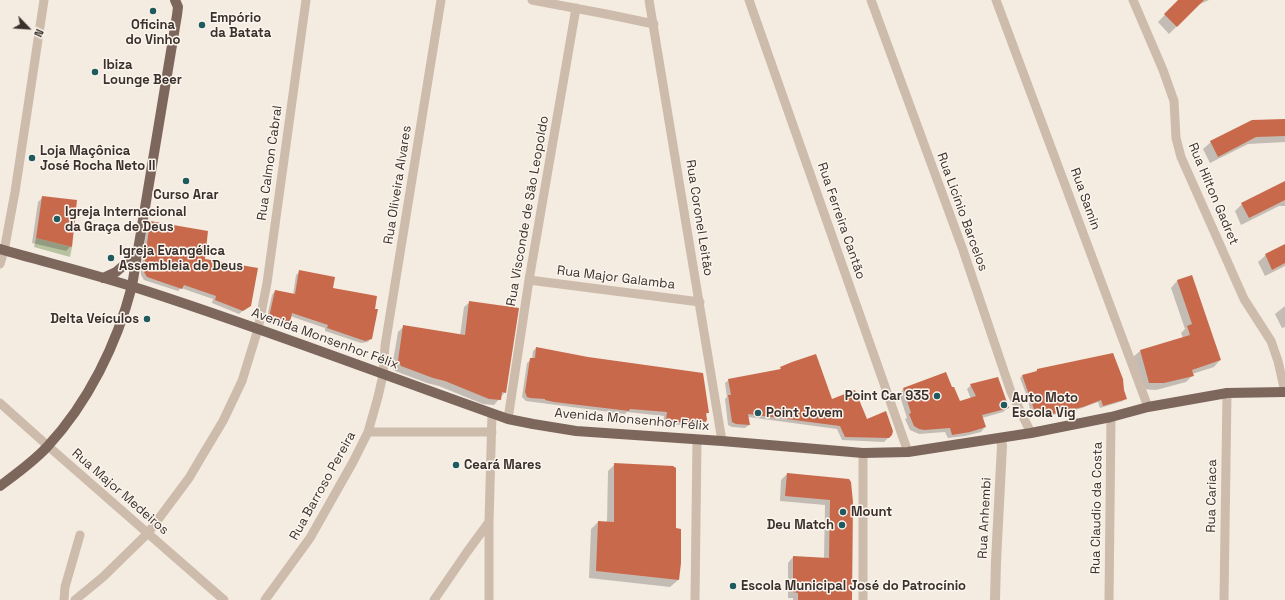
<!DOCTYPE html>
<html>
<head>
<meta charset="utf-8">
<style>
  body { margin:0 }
  #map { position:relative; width:1285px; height:600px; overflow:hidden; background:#f4ebe1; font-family:"Space Grotesk",sans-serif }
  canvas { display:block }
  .north { position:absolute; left:8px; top:8px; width:40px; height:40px; -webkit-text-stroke:3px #fbf5ee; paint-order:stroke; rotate:115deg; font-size:11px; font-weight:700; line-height:16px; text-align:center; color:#3b302b }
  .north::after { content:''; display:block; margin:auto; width:14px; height:18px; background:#3b302b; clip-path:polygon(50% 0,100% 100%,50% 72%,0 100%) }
</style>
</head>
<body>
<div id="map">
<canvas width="1285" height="600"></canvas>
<div class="north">N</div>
</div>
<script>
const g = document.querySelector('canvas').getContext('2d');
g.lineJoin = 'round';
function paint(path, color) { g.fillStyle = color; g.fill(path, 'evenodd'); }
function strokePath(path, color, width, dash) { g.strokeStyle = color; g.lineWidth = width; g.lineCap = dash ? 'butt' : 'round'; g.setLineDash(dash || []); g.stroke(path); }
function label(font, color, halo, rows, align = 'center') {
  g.font = font + ' "Space Grotesk",sans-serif'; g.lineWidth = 3; g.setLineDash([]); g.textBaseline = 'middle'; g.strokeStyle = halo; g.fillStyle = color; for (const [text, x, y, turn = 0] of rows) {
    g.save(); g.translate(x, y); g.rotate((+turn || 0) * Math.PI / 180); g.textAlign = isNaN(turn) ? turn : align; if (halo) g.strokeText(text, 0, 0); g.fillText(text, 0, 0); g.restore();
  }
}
const green = new Path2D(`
  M36 238 72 247 70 257 34 247Z`);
const shadow = new Path2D(`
  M1179 0H1209L1198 5 1169 34 1158 22Z
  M1285 120V142L1248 144 1210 163 1203 149 1211 142Z
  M1285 183V206H1279L1241 225 1235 211 1242 204Z
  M43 197 71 246 66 251 32 243 38 202Z
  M151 222 204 260 250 305 239 314 212 303 213 299 181 288 178 291 144 280 141 275V271L147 226Z
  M1285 245V266L1265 276 1258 262 1266 255Z
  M299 272 331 289 371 338 368 342 361 343 325 331V328L290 316 289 323 286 326 267 319V317L272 295 275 291 293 295 296 275Z
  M1192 276 1220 360 1214 367 1192 374 1193 375 1186 382 1156 390 1142 389 1133 357 1140 351 1183 338 1181 333 1185 329 1171 288 1177 281Z
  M470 302 505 392 494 405 483 404 439 386 427 383 395 371 392 367 398 332 404 326 460 336 464 307Z
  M1285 306V327L1282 328 1275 314Z
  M536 348 708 412 706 415V420L699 427 663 423 664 416 627 412 625 414 526 401 522 397 527 363 532 359 533 351Z
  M781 368 831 400 891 435 884 442 842 440 837 429 748 417 749 425 745 428 732 427 728 425 725 399 727 397 725 383 729 380 778 371Z
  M1037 370 1126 398 1123 401 1100 408 1098 402 1079 409 1039 418 1036 416 1030 410 1028 399 1020 378 1022 376 1035 372Z
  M971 385 1008 408 1003 412 982 418 985 427 981 432 965 436 948 438 945 432 919 434 910 430 905 419 907 418 899 393 904 389 951 388 960 402 971 399 967 389Z
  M615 464 675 529 678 580 670 587 589 578 591 529 598 522 607 523 608 471Z
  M787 474 848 480 851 600H793V598H788V563L793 557 824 559 825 505 780 501 781 480Z`);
const building = new Path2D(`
  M1178 0H1204L1177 27 1164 14Z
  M1285 119V136L1256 137 1218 157 1210 141 1252 120Z
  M1285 181V200L1249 218 1241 203Z
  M42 196 77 200 72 247 36 238Z
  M150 221 208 231 205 259 258 268 251 306 243 311 215 300 216 296 184 285 182 289 147 277 144 272V267Z
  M1285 244V263L1272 270 1265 254Z
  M299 270 335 277 333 288 377 296 375 309H378L372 339 365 341 327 328 328 325 292 313 290 323 270 316V313L275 290 295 294Z
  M1192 275 1221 360 1192 370 1194 376 1164 383H1149L1140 350 1190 335 1187 326 1192 324 1177 280Z
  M469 301 519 308 506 393 502 392 501 400 489 399 445 381 433 378 401 366 398 361 403 325 465 335Z
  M536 347 588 357 703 373 709 413H706L707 420 704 424 677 422 666 420 667 412 630 409 629 411 596 407 554 402 545 400V399L530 398 527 397 525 392 530 358H535Z
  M1113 353 1123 379 1124 390 1127 399 1103 406 1101 400 1083 407 1043 416 1035 412 1022 375 1037 371V369Z
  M816 354 832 399 855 390 867 419 886 411 893 431 892 435 889 438 845 437 840 426 748 414 750 425 736 424 732 422 728 395H731L728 379 781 369 780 367 792 362Z
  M946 372 952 387H954L960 401 976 396 970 384 998 377 1009 408 982 415 986 427 970 432 952 435 950 428 924 430 919 429 914 426 909 414 911 413 903 388Z
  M614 463 673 466 676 468V528L681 529V563L679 580 596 571 598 521 614 522Z
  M787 473 849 479 851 482 853 502 852 600H798V593L793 592V556L829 558 830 500 785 496Z`);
const minor = new Path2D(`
  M532 0 606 14 654 24
  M649 0 722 441
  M749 0 908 452
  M871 0 963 250 1011 392 1031 433
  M996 0 1148 407
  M1133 0 1163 70 1174 101 1176 138 1181 157 1244 299 1271 341 1278 361 1285 392
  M0 264 4 251 15 192 44 0
  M529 280 700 302
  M0 403 48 446 224 600
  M508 419 529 280 576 8
  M368 432H492
  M863 453V600
  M64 600 65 587 80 535
  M75 600 103 577 148 533 189 478 202 456 223 421 242 381 258 329 267 283 306 0
  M265 600 310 538 353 462 368 432 378 397 383 375 385 346 441 0
  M434 600 467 552 489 522
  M489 600V522L492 413
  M695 600 697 440
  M1109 600 1111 417
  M1224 600 1227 393`);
const tertiary = new Path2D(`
  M995 600 996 561 1002 446 1001 438`);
const primary = new Path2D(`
  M0 249C45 262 90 273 134 287 260 327 383 375 508 419L533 424 576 431 722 441 863 453 908 452 1031 433 1111 417 1148 407 1227 393 1285 392
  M103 278 116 272 138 253
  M0 486C16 474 33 462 47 447 88 403 117 344 132 286L177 15 178 7 175 0`);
const markers = [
  [153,11,4,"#1f5a5e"],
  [202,25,4,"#1f5a5e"],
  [95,72,4,"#1f5a5e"],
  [32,158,4,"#1f5a5e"],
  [186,181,4,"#1f5a5e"],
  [57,219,4,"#1f5a5e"],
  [111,258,4,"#1f5a5e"],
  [147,319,4,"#1f5a5e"],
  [937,396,4,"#1f5a5e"],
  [1004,405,4,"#1f5a5e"],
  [758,413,4,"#1f5a5e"],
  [456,465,4,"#1f5a5e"],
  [843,512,4,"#1f5a5e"],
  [842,525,4,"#1f5a5e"],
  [733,586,4,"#1f5a5e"]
];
const poiNames = [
  ["Empório",210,18],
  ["da Batata",210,33],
  ["Oficina",153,25,"center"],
  ["do Vinho",153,40,"center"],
  ["Ibiza",103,65],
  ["Lounge Beer",103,80],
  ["Loja Maçônica",40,151],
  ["José Rocha Neto II",40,166],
  ["Curso Arar",186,195,"center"],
  ["Igreja Internacional",65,212],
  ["da Graça de Deus",65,227],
  ["Igreja Evangélica",119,251],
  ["Assembleia de Deus",119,266],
  ["Delta Veículos",139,319,"right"],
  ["Point Car 935",929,396,"right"],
  ["Auto Moto",1012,398],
  ["Escola Vig",1012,413],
  ["Point Jovem",766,413],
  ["Ceará Mares",464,465],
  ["Mount",851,512],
  ["Deu Match",834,525,"right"],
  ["Escola Municipal José do Patrocínio",741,586]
];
const streetNames = [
  ["Rua Calmon Cabral",270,163,-82],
  ["Rua Oliveira Alvares",398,185,-81],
  ["Rua Hilton Gadret",1213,194,67],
  ["Rua Samin",1085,199,70],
  ["Rua Visconde de São Leopoldo",528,211,-80],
  ["Rua Licínio Barcelos",962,212,70],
  ["Rua Coronel Leitão",699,218,81],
  ["Rua Ferreira Cantão",841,221,71],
  ["Rua Major Galamba",616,278,7],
  ["Avenida Monsenhor Félix",325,339,20],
  ["Avenida Monsenhor Félix",632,420,5],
  ["Rua Barroso Pereira",323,486,-61],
  ["Rua Major Medeiros",120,492,41],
  ["Rua Cariaca",1212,496,-89],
  ["Rua Claudio da Costa",1097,508,-89],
  ["Rua Anhembi",985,518,-87]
];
paint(green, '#b8c4a0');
paint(shadow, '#0003');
paint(building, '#c8694b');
strokePath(minor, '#cdbbac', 9);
strokePath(tertiary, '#cdbbac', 10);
strokePath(primary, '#7d675c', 10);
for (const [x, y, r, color] of markers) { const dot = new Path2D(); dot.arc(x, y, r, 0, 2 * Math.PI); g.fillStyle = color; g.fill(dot); strokePath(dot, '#fbf5ee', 1.5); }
label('bold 13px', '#3b302b', '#fbf5ee', poiNames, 'left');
label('13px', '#3b302b', '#fbf5ee', streetNames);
</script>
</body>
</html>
